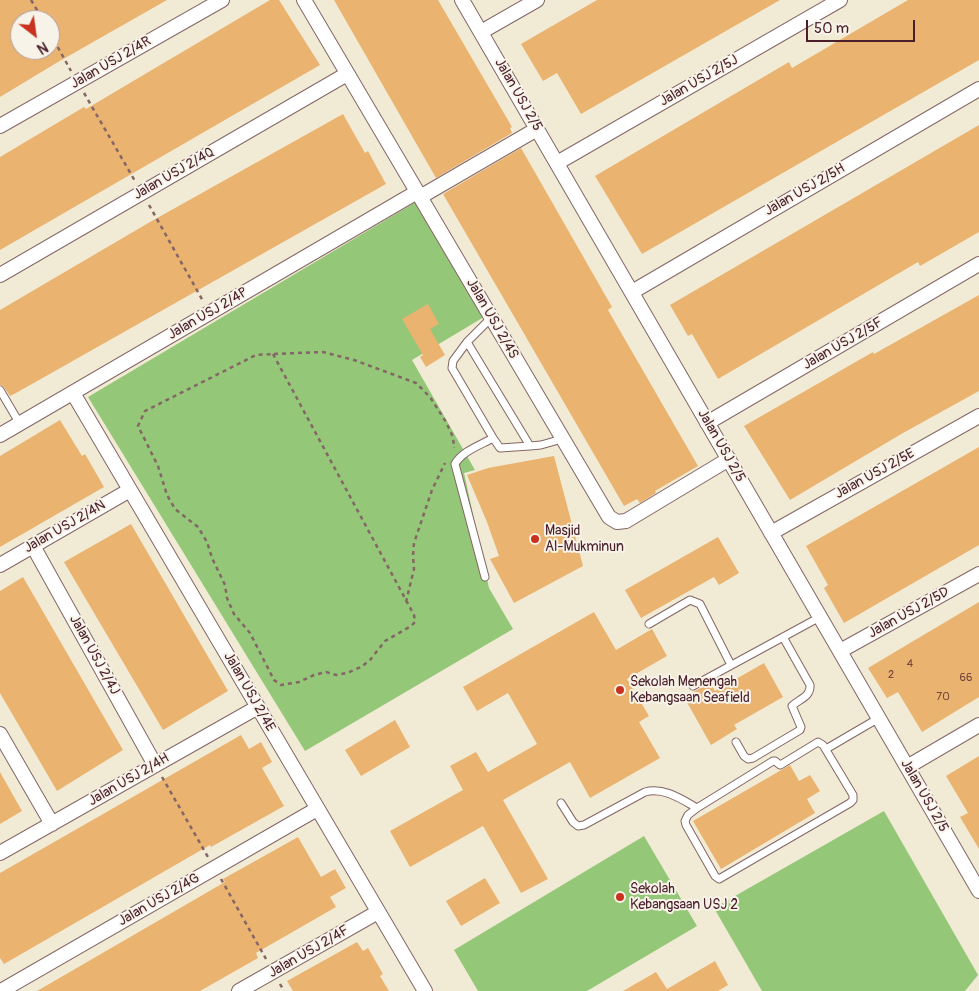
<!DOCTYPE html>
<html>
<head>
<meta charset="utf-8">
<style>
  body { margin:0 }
  #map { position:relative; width:979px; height:991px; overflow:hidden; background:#f1ebd5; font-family:Pangolin,sans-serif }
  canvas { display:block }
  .north { position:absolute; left:10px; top:10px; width:50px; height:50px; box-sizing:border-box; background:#f7f3e8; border:1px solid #b29e9c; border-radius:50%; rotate:150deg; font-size:14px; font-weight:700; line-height:20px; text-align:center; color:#4a1f2b }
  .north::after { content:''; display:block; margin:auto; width:18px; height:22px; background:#c8321e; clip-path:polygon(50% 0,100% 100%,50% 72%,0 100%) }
  .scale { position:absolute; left:806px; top:20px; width:109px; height:22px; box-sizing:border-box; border:2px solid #4a1f2b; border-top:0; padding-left:6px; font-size:15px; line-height:18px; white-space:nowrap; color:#4a1f2b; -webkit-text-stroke:4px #f7f3e8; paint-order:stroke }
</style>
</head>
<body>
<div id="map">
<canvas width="979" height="991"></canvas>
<div class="north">N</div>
<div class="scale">50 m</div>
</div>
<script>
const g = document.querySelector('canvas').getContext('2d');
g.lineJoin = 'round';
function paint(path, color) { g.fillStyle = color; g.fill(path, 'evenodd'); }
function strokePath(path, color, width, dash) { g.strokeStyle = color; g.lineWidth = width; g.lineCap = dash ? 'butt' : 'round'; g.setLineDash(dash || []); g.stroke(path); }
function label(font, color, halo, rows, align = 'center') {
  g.font = font + ' Pangolin,sans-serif'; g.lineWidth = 4; g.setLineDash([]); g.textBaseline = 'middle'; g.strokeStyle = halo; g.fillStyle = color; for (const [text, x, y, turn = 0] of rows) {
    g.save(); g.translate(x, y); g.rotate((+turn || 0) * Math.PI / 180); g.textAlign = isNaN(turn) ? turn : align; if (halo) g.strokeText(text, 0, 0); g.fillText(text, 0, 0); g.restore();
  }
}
const green = new Path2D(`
  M416 202 484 317 412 360 475 470 464 473 489 588 513 629 305 751 88 397Z
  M884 811 978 975 965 991H762L714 908Z
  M644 836 697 926 587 991H478L454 950Z`);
const building = new Path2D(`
  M0 0H167L58 62 0 97ZM20 20H50V50H20Z
  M270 0H279L320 65 0 250V157L84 107 86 109Z
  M334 0H438L512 127 510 128 512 133 436 178Z
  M597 0H780L581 114 557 73 543 81 521 44Z
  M908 0H979V60L642 254 595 176 789 62 792 68Z
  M343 114 365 153 368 151 386 184 16 393 10 396 4 387 0 385V310L150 222Z
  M979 125V232L920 266 918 262 718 379 692 334 688 336 670 305Z
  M521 148 612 307 608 310 698 466 655 491 656 493 640 503 637 499 624 506 443 194Z
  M979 295V391L903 433 790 500 744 426 873 352 874 354Z
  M428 304 439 324 430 329 445 355 426 367 420 357 423 355 402 319Z
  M60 420 82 456 85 454 104 487 0 547V456Z
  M979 447V545L844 623 824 588 828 585 806 546Z
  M554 456 583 566 514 603 490 559 499 556 487 522 467 475 488 468Z
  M131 524 228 691 163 730 64 562Z
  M718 537 739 573 719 585 714 577 641 618 625 590Z
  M23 577 123 750 57 791 0 693V591Z
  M979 602V697L922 732 898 692 887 698 868 668Z
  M594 612 616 650 652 629 667 656 627 679 649 716 639 722 660 758 590 798 570 762 503 800 548 879 521 893 483 826 410 867 390 831 463 790 450 766 476 752 488 772 537 744 508 693 477 711 463 687Z
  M764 663 783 697 734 725 737 729 711 745 684 697 710 683 715 691Z
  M395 720 410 747 361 776 345 750Z
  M241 735 249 749 261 742 272 762 262 768 284 806 211 847 210 845 4 964 0 958V873Z
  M979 756V849L960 817 968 813 946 776Z
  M790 765 799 781 810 775 820 791 807 799 815 813 721 869 693 821Z
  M0 772 22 811 0 824Z
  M298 837 321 877 335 869 346 888 330 897 336 907 256 953 258 958 200 991H37L225 882 223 879Z
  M485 878 500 903 461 926 446 901Z
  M357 942 363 951 368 948 383 974 380 976 389 991H293L287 981Z
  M715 961 728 985 718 991H623L656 972 667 989Z`);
const path = new Path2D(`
  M31 0 43 20
  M50 33 71 71
  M84 93 135 181
  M149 205 203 301
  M273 354 414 615 415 622 411 626 385 641 370 660 361 667 347 673 336 675 326 672 314 675 299 682 281 685 274 680 250 633 234 614 227 598 225 585 212 558 207 542 198 527 175 509 167 495 158 466 138 426 145 411 256 355Z
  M274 354 323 352 354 360 416 383 430 397 446 422 453 437 454 448
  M406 602 414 569 413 556 414 543 432 490 445 463
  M162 777 208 857
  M221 879 266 959
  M280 984 284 991`);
const service = new Path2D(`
  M491 318 467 342 530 446 541 445 562 439
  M467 342 453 361 452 368 493 438 500 448 530 446
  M0 390 20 424
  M485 577 455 464C462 451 481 445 493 438
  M649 624 690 600 700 604 731 665
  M693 686 820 617
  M736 742 744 756 748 759 753 758 800 730 801 727 792 706C799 699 811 697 810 685L783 637
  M826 749 879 718
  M561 803 573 822 578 826 584 825 645 792C664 787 681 799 697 808L688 815 685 821 686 825 715 876 719 879 850 803 853 800V795L823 745 818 742 782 764 780 765 775 761H773L697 808`);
const minor = new Path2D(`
  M304 0 609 517 617 522 626 521 729 459
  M462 0 979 891
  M481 32 537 0
  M0 126 222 0
  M557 163 840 0
  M420 197 537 129
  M0 275 347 74
  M632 292 979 89
  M73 393 425 991
  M707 423 979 264
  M0 435 417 192
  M771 533 979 416
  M33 546 155 765
  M0 565 130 490
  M840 651 979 574
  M0 734 52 824
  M907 767 979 725
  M0 853 258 707
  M1 991 317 809
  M239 991 378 912`);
const markers = [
  [535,539,5,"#c8321e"],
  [620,690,5,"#c8321e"],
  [620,897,5,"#c8321e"]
];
const numberNames = [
  ["4",910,664],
  ["2",891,675],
  ["66",966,678],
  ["70",943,697]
];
const streetNames = [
  ["Jalan USJ 2/4R",111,63,-30],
  ["Jalan USJ 2/5J",699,81,-30],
  ["Jalan USJ 2/5",518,95,60],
  ["Jalan USJ 2/4Q",174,174,-30],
  ["Jalan USJ 2/5H",805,190,-30],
  ["Jalan USJ 2/4P",208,314,-30],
  ["Jalan USJ 2/4S",492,319,60],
  ["Jalan USJ 2/5F",843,344,-30],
  ["Jalan USJ 2/5",721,446,60],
  ["Jalan USJ 2/5E",875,474,-29],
  ["Jalan USJ 2/4N",65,527,-30],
  ["Jalan USJ 2/5D",909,613,-29],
  ["Jalan USJ 2/4J",94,655,61],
  ["Jalan USJ 2/4E",249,692,60],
  ["Jalan USJ 2/4H",129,780,-30],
  ["Jalan USJ 2/5",924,796,60],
  ["Jalan USJ 2/4G",159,900,-30],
  ["Jalan USJ 2/4F",309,952,-30]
];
const poiNames = [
  ["Masjid",545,531],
  ["Al-Mukminun",545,547],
  ["Sekolah Menengah",630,682],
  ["Kebangsaan Seafield",630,698],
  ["Sekolah",630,889],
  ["Kebangsaan USJ 2",630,905]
];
paint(green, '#94c777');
paint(building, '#ebb370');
strokePath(service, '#846666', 9);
strokePath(minor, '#846666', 16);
strokePath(path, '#846666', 2.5, [4, 4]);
strokePath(service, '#fff', 7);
strokePath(minor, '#fff', 14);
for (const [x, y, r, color] of markers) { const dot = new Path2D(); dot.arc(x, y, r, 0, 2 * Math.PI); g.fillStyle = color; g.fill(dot); strokePath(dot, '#f7f3e8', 2); }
label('11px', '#72443c', null, numberNames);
label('14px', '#4a1f2b', '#f7f3e8', streetNames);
label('14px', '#4a1f2b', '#f7f3e8', poiNames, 'left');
</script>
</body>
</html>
